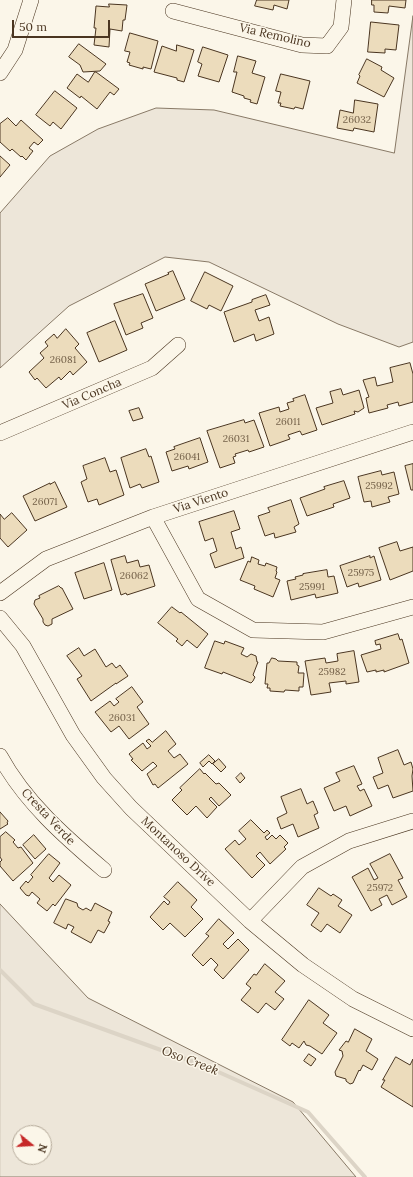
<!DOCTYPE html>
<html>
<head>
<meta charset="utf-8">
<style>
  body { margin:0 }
  #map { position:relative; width:413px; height:1177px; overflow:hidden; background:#fbf6e9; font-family:Lora,serif }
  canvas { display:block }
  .north { position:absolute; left:12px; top:1125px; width:40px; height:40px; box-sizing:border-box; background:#fbf6e9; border:1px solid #b4a999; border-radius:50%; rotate:108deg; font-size:11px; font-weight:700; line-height:16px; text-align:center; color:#4a3520 }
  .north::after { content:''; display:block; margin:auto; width:14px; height:18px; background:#c62828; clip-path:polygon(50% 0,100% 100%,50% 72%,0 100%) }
  .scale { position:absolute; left:12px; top:20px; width:98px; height:18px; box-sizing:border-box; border:2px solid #4a3520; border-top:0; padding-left:5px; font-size:12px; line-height:14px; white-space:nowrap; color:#4a3520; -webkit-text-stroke:3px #fbf6e9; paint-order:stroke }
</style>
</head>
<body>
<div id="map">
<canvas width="413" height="1177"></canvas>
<div class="north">N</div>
<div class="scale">50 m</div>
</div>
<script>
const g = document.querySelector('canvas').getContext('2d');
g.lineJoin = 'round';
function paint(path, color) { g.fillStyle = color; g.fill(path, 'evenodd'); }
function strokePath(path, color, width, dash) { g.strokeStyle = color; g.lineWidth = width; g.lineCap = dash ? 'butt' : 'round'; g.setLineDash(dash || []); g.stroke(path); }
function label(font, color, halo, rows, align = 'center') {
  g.font = font + ' Lora,serif'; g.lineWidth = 3; g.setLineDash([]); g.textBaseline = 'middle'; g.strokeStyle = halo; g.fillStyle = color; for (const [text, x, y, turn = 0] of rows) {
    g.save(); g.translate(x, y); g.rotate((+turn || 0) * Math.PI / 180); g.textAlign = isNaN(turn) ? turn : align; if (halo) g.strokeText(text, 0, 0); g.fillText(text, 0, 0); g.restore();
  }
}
const green = new Path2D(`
  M413 16V342L399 347 338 324 209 262 165 257 69 306 0 368V213L50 156 98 129 156 108 214 110 394 153Z
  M0 904 88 998 293 1102 356 1177H0ZM20 1133H44V1157H20Z`);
const stream = new Path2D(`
  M0 970 34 1004 205 1066 308 1112 365 1177`);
const building = new Path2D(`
  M257 0H289L287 9 274 5 273 10 255 6Z
  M372 0H406L405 8 389 6 388 13 374 12V5H372Z
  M109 4 127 5 125 20H123L122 31 110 29 109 47 94 45 96 28H94L96 6 109 7Z
  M371 22 399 25 396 50 385 49V53L368 52Z
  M130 33 158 41 151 69 143 67V69L129 65 130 63 127 62 130 52 125 51Z
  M79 44 106 64 100 71 83 72 80 65 69 57Z
  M177 45 194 50 184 82 177 80V78L154 72 162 46 176 51Z
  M203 47 228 55 219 82 198 76 202 64 198 62Z
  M238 56 256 61 252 73 265 77 257 104 250 102 251 100 244 98V96L232 92 237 72H234Z
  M367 59 382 67 381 70 394 78 384 97 357 83 360 76 359 75Z
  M95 72H96L119 89 114 95 110 92 97 109 81 96 80 98 67 88 77 74 88 82Z
  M281 74 310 81 303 109 295 107 294 109 280 106 281 103H278L281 92 276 91Z
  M55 91 77 108 61 129 53 122 50 126 36 115Z
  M355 100 378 104 374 132 354 128 353 131 337 128 340 110 353 113Z
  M8 118 16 126 21 120 43 140 38 145 34 142 29 148 33 151 26 160 22 156 21 157 12 149 10 151 0 142V124Z
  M0 156 10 165 0 177Z
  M173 271 185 299 156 311 145 284 169 274 168 273Z
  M205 272 233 286 221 311 209 305 207 309 191 301Z
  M143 294 153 318 141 323 143 328 126 335 114 304Z
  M266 295 270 305 255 310 259 321 269 317 274 334 256 341 254 334 234 342 224 312 252 302V300Z
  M115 321 127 350 99 362 87 333Z
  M66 329 79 344 75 348 87 362 73 375 70 371 61 380 59 377 46 388 37 378 35 380 29 372 44 358 40 353 48 346 45 342 54 334 57 338Z
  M410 363 413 374V402L399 406 398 402 387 405 388 408 369 413 366 398 369 397 363 380 375 377 377 386 393 382 390 368Z
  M341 389 343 395 359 390 364 408 358 412 354 411 355 414 322 425 316 408 333 403 330 392Z
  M305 395 317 430 302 435 300 431 288 435 290 439 270 446 259 413 279 407 280 412 289 409 287 403 294 401 293 399Z
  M139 408 143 418 133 421 129 411Z
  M244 420 245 423 254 420 264 447 249 452 248 450 235 454 236 456 233 457 235 463 220 468 207 431Z
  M200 438 208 462 189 469 188 466 172 471 166 452 175 449 174 447Z
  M146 449 149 457 151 456 159 482 142 488 140 484 130 488 121 458Z
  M105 458 110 472 116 470 124 495 99 505 97 499 88 502 81 482 87 479 83 466Z
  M413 464V490H411L405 466Z
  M381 471 382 475 394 472 399 494 388 497 390 502 372 507 371 501 364 502 358 477Z
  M344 481 350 498 333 504 334 507 307 516 300 498 325 489 324 487Z
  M55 482 67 507 35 521 23 496 50 483V484Z
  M291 500 299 524 294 527 296 532 275 538 274 533 265 536 258 516 270 512 268 508Z
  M234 511 240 529 231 532 236 549 241 547 244 558 215 568 210 554 217 551 213 538 205 541 199 522Z
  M12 513 27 530 8 547 0 538V514L4 519Z
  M397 542 400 551 413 547V571L390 580 379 548Z
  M125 556 127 563 138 560 140 567 149 565 155 586 127 595 126 593 121 595 111 560Z
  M370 556V558L374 556 381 580 359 587 358 583 347 587 340 566Z
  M252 557 259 560 258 564 265 566 266 563 277 567 276 571 277 572 275 578 280 580 273 597 254 589 255 586 240 580 248 561 250 562Z
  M104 563 112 590 84 599 75 573Z
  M327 570 328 577 334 576 338 593 316 598 315 594 291 600 287 581 296 579 295 577 303 575V574Z
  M59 586 61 588H62L73 609 52 619V624L48 626 45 625 43 622V619L34 604 35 600 40 598 39 596Z
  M172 607 180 613 181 612 208 634 197 648 187 640 182 646 176 641 178 639 158 623Z
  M398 634 400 640 402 639 409 663 384 672V670L376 672V670L367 672 361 655 381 649 380 644 376 645 375 641Z
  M215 641 224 644 225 641 244 648 241 654 247 657 251 654 256 656 257 662H258L253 675 255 677 253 681 251 683 223 672 222 674 205 668Z
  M79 648 84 656 95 649 106 667 112 663 116 668 120 665 128 676 116 684V683L91 701 77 679 82 676 67 656Z
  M354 651 359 682 346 684V681L329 683 331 692 311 695 305 661 325 658 326 663 338 661 337 654Z
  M272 658 276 659 278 661 297 662V665L299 666 298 673H304L303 687H299V691L285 690 284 692 270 691V688H267L268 684H265L267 663H269L270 661Z
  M132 687 143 702 137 707 149 724 129 739 119 726 111 732 95 712 110 701 114 706 119 702 116 699Z
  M166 731 176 744 168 751 174 758 180 754 188 764 158 788 155 784 153 785 147 774 157 766 153 762 142 771 131 760 133 759 129 754 143 743 147 749 151 746 146 741 149 739 152 742Z
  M398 750 404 765 411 762 413 769 412 776 413 791 393 798 388 785 378 789 373 777 383 773 378 758Z
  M209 755 215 761 212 764 209 761 203 767 200 763Z
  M219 759 226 767 221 772 213 764Z
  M354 766 362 784 357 786 360 791 364 789 372 806 350 816 346 806 334 811 324 788 340 781 336 773Z
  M200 769 204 774 205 773 216 784 219 783 231 795 219 806 211 797 209 799 217 807 207 818 196 806 187 815 172 800 182 790 180 788Z
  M241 773 245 778 240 783 236 778Z
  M301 789 307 804 313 801 318 813 314 815 319 828 298 837 293 824 281 829 277 818 287 813 281 797Z
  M0 812 8 821 7 823 8 824 0 829Z
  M251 820 264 833 267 830 270 833 265 837 267 840 272 835 276 839 280 835 288 843 284 847 286 849 270 864 260 852 256 856 265 865 252 878 225 849 235 840 239 845 246 839 239 831Z
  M6 832 15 840 13 842 18 848 21 847 33 863 13 881 0 866V862L2 860 0 857V837Z
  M34 835 46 849 35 859 23 845Z
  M49 854 60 863 49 878 53 882 59 875 71 885 55 906 53 904 47 911 37 903 40 899 32 892 29 896 26 895 20 888 26 881 28 883 33 877 31 875Z
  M390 854 403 878 398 880 407 897 392 905 387 895 379 899 382 905 371 911 352 877 368 868 374 880 378 878 370 864Z
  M178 882 197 900 191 907 203 919 185 937 170 923 163 930 150 917 164 901 168 905 170 902 164 897Z
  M319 888 331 896 333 894 342 900 338 906 352 915 340 933 327 924 321 932 311 925 319 913 307 905Z
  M66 899 77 903 78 907 83 910 86 908 91 911 95 903 112 912 108 921 110 922 104 933 98 930 91 943 71 932 74 927 68 924 66 929 54 923Z
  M219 919 234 933 223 944 228 949 238 939 249 950 223 979 214 970 218 965 211 958 203 966 192 955 209 936 206 934Z
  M265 964 285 981 275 992 284 999 275 1010 266 1003 258 1013 241 1000 251 988 246 984 254 974 256 975Z
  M309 1000 329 1015 323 1023 337 1033 322 1054 310 1046 306 1045 304 1041 299 1048 292 1043 290 1046 282 1040Z
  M355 1029 372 1039 366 1051 378 1059 372 1070 363 1065 360 1071 359 1070 353 1083 350 1084 346 1081V1079L336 1076 335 1072 343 1056 342 1051 339 1050 346 1041 348 1042Z
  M309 1054 316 1059 311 1066 304 1061Z
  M396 1057 410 1065 413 1059V1107L381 1087 385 1080H383Z`);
const minor = new Path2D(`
  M173 11 302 45 327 46 341 27 344 0
  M0 73 15 50 31 0
  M0 433 152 368 178 345
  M153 517 198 599 253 630 323 632 413 607
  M0 593 46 559 153 517 413 432
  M0 618 23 646 73 735 104 778 131 808 250 921 303 965 353 999 413 1029
  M0 756C25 802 65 837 104 870
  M250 921 302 867 349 841 413 821`);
const numberNames = [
  ["26032",357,120],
  ["26081",63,360],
  ["26011",288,422],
  ["26031",236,439],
  ["26041",187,457],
  ["25992",379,486],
  ["26071",45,502],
  ["25975",361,573],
  ["26062",134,576],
  ["25991",312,587],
  ["25982",332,672],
  ["26031",122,718],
  ["25972",380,888]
];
const streetNames = [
  ["Via Remolino",275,36,13],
  ["Via Concha",92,394,-23],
  ["Via Viento",201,501,-18],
  ["Cresta Verde",48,817,47],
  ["Montanoso Drive",178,852,43]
];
const waterNames = [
  ["Oso Creek",190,1061,21]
];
paint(green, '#ede6d9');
strokePath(green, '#887966', 1);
strokePath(stream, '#dcd4c6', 4);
paint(building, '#ecdcbc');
strokePath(building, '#4a3520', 1);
strokePath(minor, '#4a3520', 16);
strokePath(minor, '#fbf6e9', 15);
label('10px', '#725f47', null, numberNames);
label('12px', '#4a3520', '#fbf6e9', streetNames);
label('italic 13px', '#4a3520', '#fbf6e9', waterNames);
</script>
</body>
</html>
